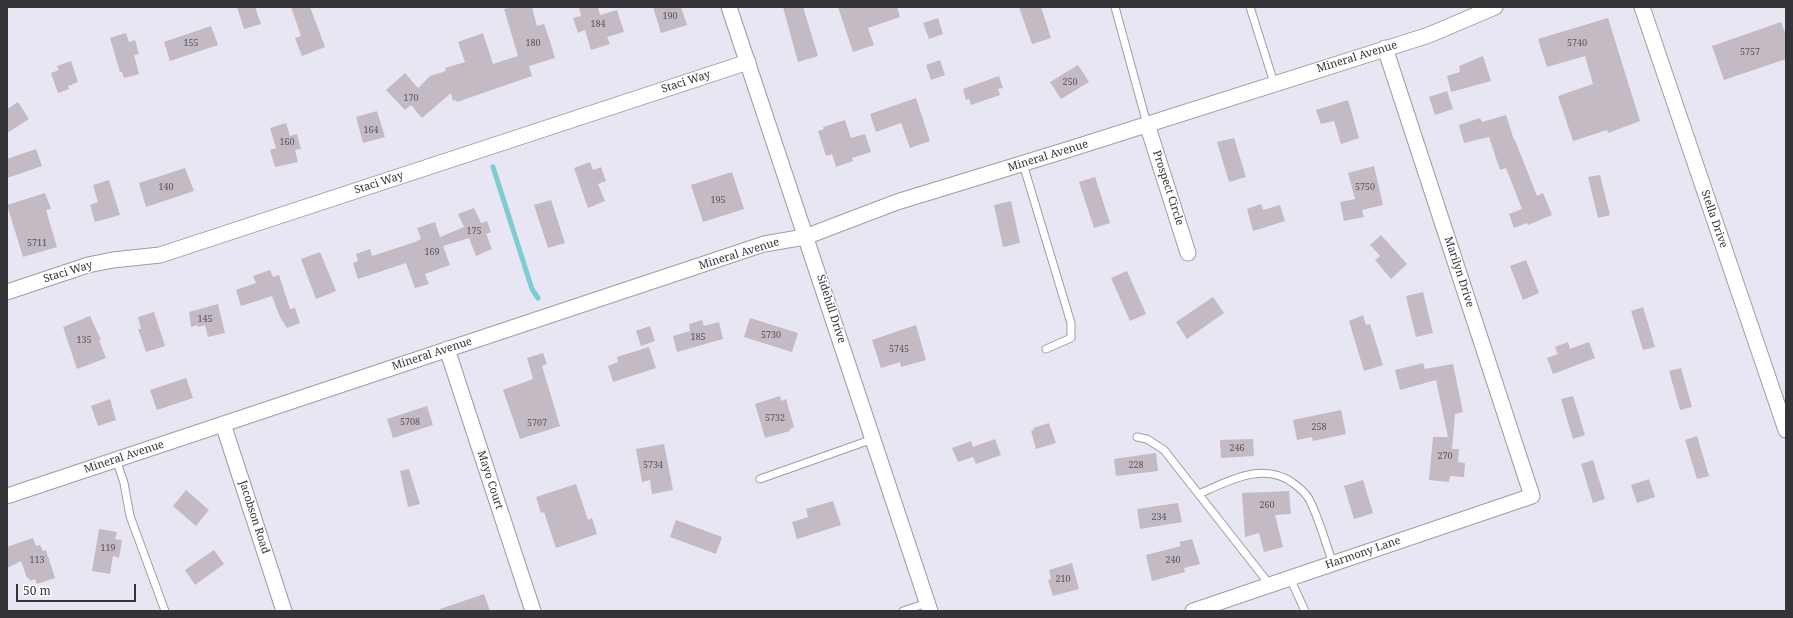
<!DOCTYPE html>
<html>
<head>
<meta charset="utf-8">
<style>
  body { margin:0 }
  #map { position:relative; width:1793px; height:618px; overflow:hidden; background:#e7e6f2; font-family:"Noto Serif",serif }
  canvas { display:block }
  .frame { position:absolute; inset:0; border:8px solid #343338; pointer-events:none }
  .scale { position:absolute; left:16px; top:584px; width:120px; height:18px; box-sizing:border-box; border:2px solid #343338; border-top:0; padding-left:5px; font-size:12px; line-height:14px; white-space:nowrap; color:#343338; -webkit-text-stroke:3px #fff; paint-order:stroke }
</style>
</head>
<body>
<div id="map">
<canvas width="1793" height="618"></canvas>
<div class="frame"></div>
<div class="scale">50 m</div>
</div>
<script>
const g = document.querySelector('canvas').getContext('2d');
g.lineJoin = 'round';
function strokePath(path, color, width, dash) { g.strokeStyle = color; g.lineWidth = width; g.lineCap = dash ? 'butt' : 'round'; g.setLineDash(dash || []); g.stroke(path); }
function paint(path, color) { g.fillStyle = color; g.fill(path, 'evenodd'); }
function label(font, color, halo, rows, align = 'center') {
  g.font = font + ' "Noto Serif",serif'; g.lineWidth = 3; g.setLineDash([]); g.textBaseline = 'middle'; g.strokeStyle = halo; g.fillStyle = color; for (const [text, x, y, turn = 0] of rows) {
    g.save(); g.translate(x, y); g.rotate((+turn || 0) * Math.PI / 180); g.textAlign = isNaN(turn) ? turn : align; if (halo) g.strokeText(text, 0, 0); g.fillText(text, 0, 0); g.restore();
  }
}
const stream = new Path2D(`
  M493 167 532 289 538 298`);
const building = new Path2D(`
  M237 7H255L261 24 244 29Z
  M291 7H310L325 47 302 56 295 38 301 36Z
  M511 7H532L537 26 544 24 550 41 555 58 529 66 532 76 457 102 456 100 453 101 451 93 422 118 411 105 405 110 386 90 405 73 418 88 430 76 446 71 445 68 465 62 458 42 483 33 493 64 518 56 504 9Z
  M579 7H598L600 15 617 10 624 32 607 37 610 44 591 50 585 30 578 33 573 18 581 16Z
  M653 7H681L687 25 661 33Z
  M783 7H803L818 56 798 62Z
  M838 7H897L900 17 868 28 874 45 853 52Z
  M1019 7H1041L1051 38 1032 44Z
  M938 18 943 34 929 39 923 23Z
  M1608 18 1640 121 1608 133 1607 130 1573 141 1558 96 1593 84 1585 56 1547 67 1538 39Z
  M1781 22 1786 35V59L1724 80 1712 46Z
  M211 26 218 45 170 61 164 42Z
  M126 33 129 42 135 40 139 54 134 55 139 74 124 78 122 72H120L110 38Z
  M1483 56 1491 81 1451 92 1447 76 1460 72 1459 66Z
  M940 60 945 75 931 80 926 65Z
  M71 61 78 82 68 86 69 89 58 93 51 73 59 70 57 66Z
  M1078 65 1089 82 1061 99 1050 82Z
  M999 76 1003 88 998 89 1000 95 971 105 969 99 966 100 963 89Z
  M1447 91 1453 109 1435 115 1429 97Z
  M916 98 930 141 910 148 901 123 876 132 870 114Z
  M1348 100 1359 138 1341 144 1334 121 1321 124 1316 110Z
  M18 102 29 119 7 133V109Z
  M377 111 385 137 363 143 356 117Z
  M1506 115 1514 140H1515L1537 196 1543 193 1552 215 1528 225 1527 223 1514 228 1509 214 1522 209 1506 168 1500 170 1489 137 1464 143 1459 125 1480 118 1482 122Z
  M845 120 851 138 865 134 871 152 852 158 853 161 836 167 832 154 826 156 818 131 824 129 823 127Z
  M286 123 290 136 297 134 301 149 295 150 298 162 275 167 270 150 276 148 270 128Z
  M1234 138 1246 177 1229 182 1217 142Z
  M36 149 42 166 7 178V159Z
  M590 162 593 170 601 167 606 181 598 184 605 201 588 208 574 168Z
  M1374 166 1383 205 1362 210 1364 217 1344 221 1340 202 1355 199 1348 173Z
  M185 168 194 191 146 207 139 183Z
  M732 172 744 209 703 222 691 185Z
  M1600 175 1610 215 1598 218 1588 177Z
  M1095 177 1110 223 1094 228 1079 182Z
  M109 180 120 215 95 222 90 205 98 202 93 185Z
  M45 193 51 209 46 210 57 247 23 257 7 205Z
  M551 200 565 243 548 248 534 205Z
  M1011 201 1020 243 1003 247 994 205Z
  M1261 204 1263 210 1280 205 1285 221 1253 231 1247 209Z
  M474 208 481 223 487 221 491 232 486 234 492 249 476 256 469 238 443 246 450 265 425 274 429 284 415 288 406 263 358 279 353 263 358 261 356 254 370 249 372 256 415 242 421 239 417 228 435 222 440 237 464 227 458 214Z
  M1381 235 1407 264 1391 279 1375 260 1380 256 1370 245Z
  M320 252 336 291 316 299 301 259Z
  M1526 260 1539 293 1523 300 1510 266Z
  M270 270 273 277 279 275 290 309 295 308 300 323 287 328 280 317 272 296 241 306 236 290 256 283 253 276Z
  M1127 271 1146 314 1130 321 1111 278Z
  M1423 292 1433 333 1416 337 1406 296Z
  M1213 297 1224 313 1187 339 1176 322Z
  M218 304 225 333 208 337 205 325 198 327V325L191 327 189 312Z
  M1643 307 1655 347 1643 350 1631 311Z
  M154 312 165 346 146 352 138 329H141L138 317Z
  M1363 315 1366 325 1370 324 1383 365 1364 371 1349 321Z
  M90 316 101 340H99L106 358 77 369 63 327Z
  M750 318 798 333 792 352 744 337Z
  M702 320 704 326 719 322 723 339 677 352 673 336 690 331 689 324Z
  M916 325 926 360 901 367 900 362 881 368 872 340Z
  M650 326 655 341 641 346 636 331Z
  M1568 342 1570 349 1589 342 1595 358 1553 374 1547 358 1558 354 1555 347Z
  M649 347 656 368 613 382 608 366 618 362 617 357Z
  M543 353 547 364 542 366 560 426 520 439 503 390 533 379 527 358Z
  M1423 363 1425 369 1453 364 1463 412 1455 414 1452 449H1459L1458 462 1465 463 1464 477 1450 476 1449 482 1429 480 1433 437H1448L1436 380 1400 390 1395 370Z
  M1681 368 1692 407 1680 410 1669 371Z
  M186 378 193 398 157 410 150 390Z
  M780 396 781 401 786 399 794 427 790 429V431L765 438 755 404Z
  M1573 396 1585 435 1573 439 1561 399Z
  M110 399 116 420 98 426 91 406Z
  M427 406 433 425 393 438 387 419Z
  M1341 410 1346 434 1313 441 1312 437 1297 440 1293 420Z
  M1049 423 1056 443 1036 449 1031 431 1034 430 1033 428Z
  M1697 436 1709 476 1697 479 1685 440Z
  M995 439 1001 455 976 464 973 457 958 462 952 448 971 441 973 447Z
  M1253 439 1254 456 1221 458 1220 440Z
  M664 444 673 490 652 494 650 480 642 482 636 449Z
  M1156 453 1158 471 1116 476 1114 459Z
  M1593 460 1605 499 1593 503 1581 464Z
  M409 469 420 504 408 507 400 471Z
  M1649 479 1655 497 1637 503 1631 485Z
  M1363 480 1373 513 1354 519 1344 486Z
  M576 484 588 520 592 518 597 534 556 548 544 512 541 513 536 497Z
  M186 490 209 510 196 526 173 506Z
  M1289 491 1291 514 1275 515 1283 547 1264 552 1259 533 1245 537 1242 493Z
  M833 501 841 525 797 539 792 522 808 517 806 509Z
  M1178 503 1182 522 1140 529 1137 509Z
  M676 520 722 537 716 554 670 537Z
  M99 529 117 532 115 539 122 540 119 558 113 556 110 574 92 571Z
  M33 538 36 546 40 545 43 551 46 550 55 578 37 584 35 579 30 581 29 578H27L21 561 7 568V547Z
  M1192 539 1200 564 1184 568 1185 572 1152 581 1146 555 1181 546 1179 542Z
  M214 550 224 564 195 585 185 570Z
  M1072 563 1079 589 1053 596 1048 580 1051 579 1049 570Z
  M484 594 490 611H440V609Z`);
const service = new Path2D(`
  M1115 7 1147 124
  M1250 7 1274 83
  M1023 164 1071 323V338L1046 349
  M1137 437 1147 439 1164 450 1270 585
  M116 459 124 483 130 516 165 611
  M760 479 873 439
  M1199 494C1228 481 1264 461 1293 483 1300 488 1308 495 1311 503 1320 522 1326 544 1333 564
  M1290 578 1305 611
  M903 611 927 603`);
const minor = new Path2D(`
  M729 7 930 611
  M1642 7 1786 430
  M1147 124 1188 253
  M7 292 88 265 113 260 160 255 748 62
  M447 349 533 611
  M223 424 284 611
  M7 496 764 244 805 237 897 202 1070 149 1429 35 1495 7
  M1193 611 1532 496 1385 48`);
const numberNames = [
  ["190",670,16],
  ["184",598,24],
  ["155",191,43],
  ["180",533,43],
  ["5740",1577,43],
  ["5757",1750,52],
  ["250",1070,82],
  ["170",411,98],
  ["164",371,130],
  ["160",287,142],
  ["140",166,187],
  ["5750",1365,187],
  ["195",718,200],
  ["175",474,231],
  ["5711",37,243],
  ["169",432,252],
  ["145",205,319],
  ["5730",771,335],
  ["185",698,337],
  ["135",84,340],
  ["5745",899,349],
  ["5732",775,418],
  ["5708",410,422],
  ["5707",537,423],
  ["258",1319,427],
  ["246",1237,448],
  ["270",1445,456],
  ["5734",653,465],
  ["228",1136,465],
  ["260",1267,505],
  ["234",1159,517],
  ["119",108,548],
  ["113",37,560],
  ["240",1173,560],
  ["210",1063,579]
];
const streetNames = [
  ["Mineral Avenue",1357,57,-17],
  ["Staci Way",686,82,-18],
  ["Mineral Avenue",1048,156,-17],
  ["Staci Way",379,183,-18],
  ["Prospect Circle",1168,188,72],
  ["Stella Drive",1714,219,71],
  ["Mineral Avenue",739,254,-17],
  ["Staci Way",68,272,-17],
  ["Marilyn Drive",1459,272,72],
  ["Sidehill Drive",831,309,72],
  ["Mineral Avenue",432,354,-18],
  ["Mineral Avenue",124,457,-18],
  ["Mayo Court",490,480,72],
  ["Jacobson Road",254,517,72],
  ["Harmony Lane",1363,553,-19]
];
strokePath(stream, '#7eccd2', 5);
paint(building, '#c3bac4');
strokePath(service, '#9d9ca8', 9);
strokePath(minor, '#9d9ca8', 17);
strokePath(service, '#fff', 7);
strokePath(minor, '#fff', 15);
label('9px', '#58555b', null, numberNames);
label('11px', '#343338', '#fff', streetNames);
</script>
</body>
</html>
